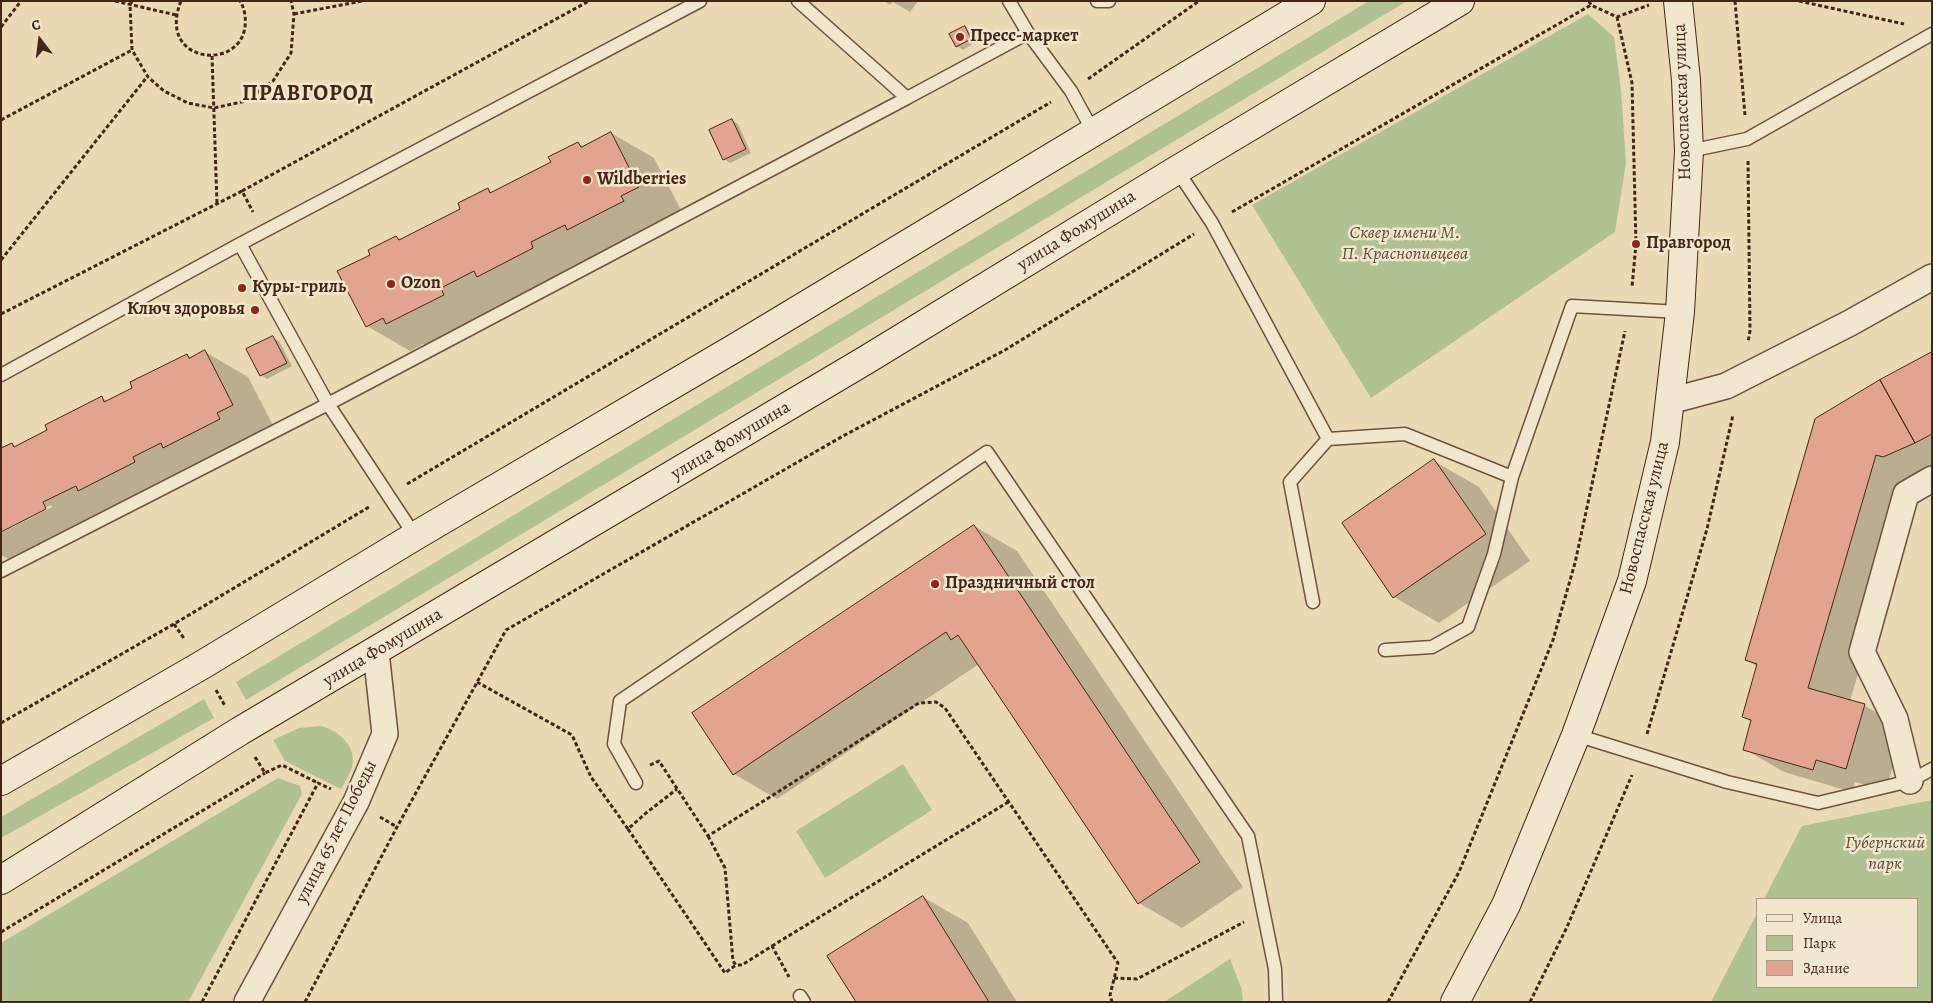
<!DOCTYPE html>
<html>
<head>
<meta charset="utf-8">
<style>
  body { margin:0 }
  #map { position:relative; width:1933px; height:1003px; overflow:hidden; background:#eadab4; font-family:Alegreya,serif }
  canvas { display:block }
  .frame { position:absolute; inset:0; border:2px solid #452517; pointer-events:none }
  .legend { position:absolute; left:1756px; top:898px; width:162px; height:90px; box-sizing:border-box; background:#f1e7ce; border:1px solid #ac9985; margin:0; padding:6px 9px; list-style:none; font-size:15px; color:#452517 }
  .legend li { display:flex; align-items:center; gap:10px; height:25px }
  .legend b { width:25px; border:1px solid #ac9985 }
  .north { position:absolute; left:15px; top:15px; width:50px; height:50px; -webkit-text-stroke:4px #f1e7ce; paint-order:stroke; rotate:345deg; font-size:14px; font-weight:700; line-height:20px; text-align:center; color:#452517 }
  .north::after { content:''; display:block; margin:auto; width:18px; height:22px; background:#452517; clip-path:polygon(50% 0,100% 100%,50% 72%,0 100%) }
</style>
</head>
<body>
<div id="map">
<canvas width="1933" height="1003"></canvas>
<div class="frame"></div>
<ul class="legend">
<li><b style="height:6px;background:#f1e7ce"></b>Улица</li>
<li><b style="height:14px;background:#b0c192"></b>Парк</li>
<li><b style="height:14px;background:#e2a48f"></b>Здание</li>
</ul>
<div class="north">С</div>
</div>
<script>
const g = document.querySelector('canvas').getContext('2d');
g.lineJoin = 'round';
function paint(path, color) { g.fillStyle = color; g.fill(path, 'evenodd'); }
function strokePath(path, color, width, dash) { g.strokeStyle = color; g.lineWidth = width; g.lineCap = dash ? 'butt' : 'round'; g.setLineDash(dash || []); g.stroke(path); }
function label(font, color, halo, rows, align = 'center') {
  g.font = font + ' Alegreya,serif'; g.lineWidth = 5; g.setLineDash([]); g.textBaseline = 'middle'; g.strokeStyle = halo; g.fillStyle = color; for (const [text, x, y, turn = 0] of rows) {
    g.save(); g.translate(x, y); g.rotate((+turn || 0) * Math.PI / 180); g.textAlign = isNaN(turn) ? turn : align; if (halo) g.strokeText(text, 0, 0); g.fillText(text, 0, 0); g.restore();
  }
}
const green = new Path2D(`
  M1369 1H1407L246 700 236 682Z
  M1588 14 1614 37 1621 90 1626 163 1615 232 1371 398 1252 205Z
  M204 699 214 718 1 838V817Z
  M321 726C339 731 357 746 352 767 350 774 345 782 341 789L285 761 273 740 299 728Z
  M903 764 932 810 825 878 796 831Z
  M278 778 300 786 302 794 188 1002H1V943Z
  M1932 800V1002H1711L1757 913V987H1917V899H1764L1802 826Z
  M1230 959 1242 990 1243 1002H1164Z`);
const shadow = new Path2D(`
  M884 1H918L910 12 893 2 890 5Z
  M964 28 970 31 976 42 963 50 957 46Z
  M732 120 738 124 751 153 730 163 724 159Z
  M611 133 654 158 682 212 521 301 515 297 484 313 487 320 431 349 423 344 410 351 367 326 371 255 396 237 402 240 462 209 487 190 493 193 553 163 578 143 584 147Z
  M273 338 279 341 292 366 267 379 261 375Z
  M205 352 248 377 276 431 86 528 89 534 32 563 25 558 16 563 1 555V533L52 507 51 505 1 530 12 444 17 447 49 431 102 398 108 401 134 388 187 355 192 358Z
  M1932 354V475L1916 477 1850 701 1865 706 1904 728 1886 790 1855 782 1852 792 1784 772 1744 749 1752 722 1743 716 1758 667 1746 660Z
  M1434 461 1479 487 1530 561 1439 623 1394 597 1343 524Z
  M974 526 1017 551 1243 887 1182 928 1139 903 979 664 777 799 734 774Z
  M923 897 968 923 1017 1002H858Z`);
const building = new Path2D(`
  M965 26 971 39 956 47 949 34Z
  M732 119 746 149 723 160 709 130Z
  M611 132 639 187 621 196 624 201 567 230 565 225 531 242 533 248 477 277 474 271 441 288 444 295 386 324 383 318 366 327 337 271 370 255 368 250 396 236 399 240 460 209 458 203 488 188 490 193 551 162 548 157 578 142 581 147Z
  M273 336 287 363 260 376 246 349Z
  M205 350 233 405 217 413 220 419 163 448 161 443 133 457 135 462 78 491 76 486 43 502 46 509 1 532V448L12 443 14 447 47 430 45 425 102 396 104 402 132 388 130 382 187 354 189 358Z
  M1932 352V434L1915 443 1880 380Z
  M1880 380 1915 443 1883 457 1876 455 1808 688 1865 704 1846 769 1816 760 1813 770 1743 750 1751 720 1742 717 1757 664 1745 660 1815 419Z
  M1434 459 1486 534 1393 598 1342 523Z
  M974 525 1200 862 1138 904 958 635 951 640 946 632 733 775 692 713Z
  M923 896 989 1002H856L827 956Z`);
const path = new Path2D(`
  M115 1 176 15
  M132 1 130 5 132 50 148 77 164 91 188 103 214 108 246 101 273 81 291 53 294 14 291 1
  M181 1C156 63 239 72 245 27 246 18 245 9 240 1
  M1589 1 1591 5 1617 17 1649 5
  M1735 1 1745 115
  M1799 1 1904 24
  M1932 1V2
  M294 14 362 1
  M1617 17 1632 83 1636 244 1632 287
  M1 27 21 1
  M212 56 217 204
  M1088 79 1199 1
  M1 120 132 50
  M1748 161 1750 331 1748 342
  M242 191 589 1
  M1232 212 1591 5
  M1 260 147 77
  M1 314 242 191 253 212
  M407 484 1051 102
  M174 624 185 640
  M477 682 572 735 591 777 628 829 646 813 677 789
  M216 690 225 706
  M1 723 174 624 369 507
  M1647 734 1707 529 1733 415
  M255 757 265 773 282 765 318 783
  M650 765 659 761 708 836 919 703 936 702 945 708 1118 963 1110 995 1112 1002
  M380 817 397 827
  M628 829 725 973 736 965
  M708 836 725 868 733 961 736 965H742L772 946 789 977
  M1 932 265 773
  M772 946 1010 801
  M1114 978 1137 979 1244 922
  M202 1002 318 783 331 789
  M305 1002 397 827 506 630 843 436 1005 350 1194 234
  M1388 1002 1459 872 1553 640 1575 563 1625 331
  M1530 1002 1567 927 1632 775`);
const lane = new Path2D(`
  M798 1 907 98 1028 33
  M1009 1 1028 33 1071 91 1094 133
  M1097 1H1109
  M1689 151 1747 139 1932 34
  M1177 170 1212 223 1328 439
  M1 375 240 244 700 1
  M415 536 328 404 907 98
  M1 571 328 404 240 244
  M1313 602 1290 482 1328 439 1405 434 1512 477 1572 306 1680 312
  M1385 650 1432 647 1468 627 1494 554 1512 477
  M1576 735 1727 782 1818 803 1910 781 1932 769
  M636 783 614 744 620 701 987 452 1248 836 1275 969 1276 1002
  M800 996 804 1002`);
const street = new Path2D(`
  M1670 401 1726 386 1850 323 1932 277
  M1910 781 1895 719 1862 652 1906 494 1932 479
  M247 1002 356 802 385 734 376 652`);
const secondary = new Path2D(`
  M1 781 202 665 415 536 740 345 1311 1
  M1 880 240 731 866 360 1177 170 1460 1
  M1455 1002 1506 905 1576 735 1632 581 1665 442 1680 312 1689 151 1686 80 1678 1`);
const markers = [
  [960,37,5,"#8f2418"],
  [587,180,5,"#8f2418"],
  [1636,244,5,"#8f2418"],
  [391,284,5,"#8f2418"],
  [242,288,5,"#8f2418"],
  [255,310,5,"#8f2418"],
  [935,584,5,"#8f2418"]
];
const poiNames = [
  ["Пресс-маркет",970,37],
  ["Wildberries",597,180],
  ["Правгород",1646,244],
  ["Ozon",401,284],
  ["Куры-гриль",252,288],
  ["Ключ здоровья",245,310,"right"],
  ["Праздничный стол",945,584]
];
const streetNames = [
  ["Новоспасская улица",1683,102,-92],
  ["улица Фомушина",1077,231,-32],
  ["улица Фомушина",731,441,-31],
  ["Новоспасская улица",1645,518,-76],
  ["улица Фомушина",383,648,-31],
  ["улица 65 лет Победы",337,832,-63]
];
const parkNames = [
  ["Сквер имени М.",1405,234],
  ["П. Краснопивцева",1405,255],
  ["Губернский",1885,844],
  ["парк",1885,865]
];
const districtNames = [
  ["ПРАВГОРОД",308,95]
];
paint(green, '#b0c192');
paint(shadow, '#0003');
paint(building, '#e2a48f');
strokePath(building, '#452517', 1);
strokePath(lane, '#6e523e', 15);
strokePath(street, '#6e523e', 28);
strokePath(secondary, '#452517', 30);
strokePath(path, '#452517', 3, [4, 2.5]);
strokePath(lane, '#f1e7ce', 12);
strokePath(street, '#f1e7ce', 25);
strokePath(secondary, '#f1e7ce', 28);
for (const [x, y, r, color] of markers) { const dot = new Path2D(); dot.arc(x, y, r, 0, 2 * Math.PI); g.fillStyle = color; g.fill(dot); strokePath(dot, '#f1e7ce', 2); }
label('bold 18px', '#452517', '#f1e7ce', poiNames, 'left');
label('18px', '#452517', '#f1e7ce', streetNames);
label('italic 18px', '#604c36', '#f1e7ce', parkNames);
g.letterSpacing = '1px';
label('bold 22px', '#452517', '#f1e7ce', districtNames);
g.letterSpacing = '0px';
</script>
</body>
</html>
